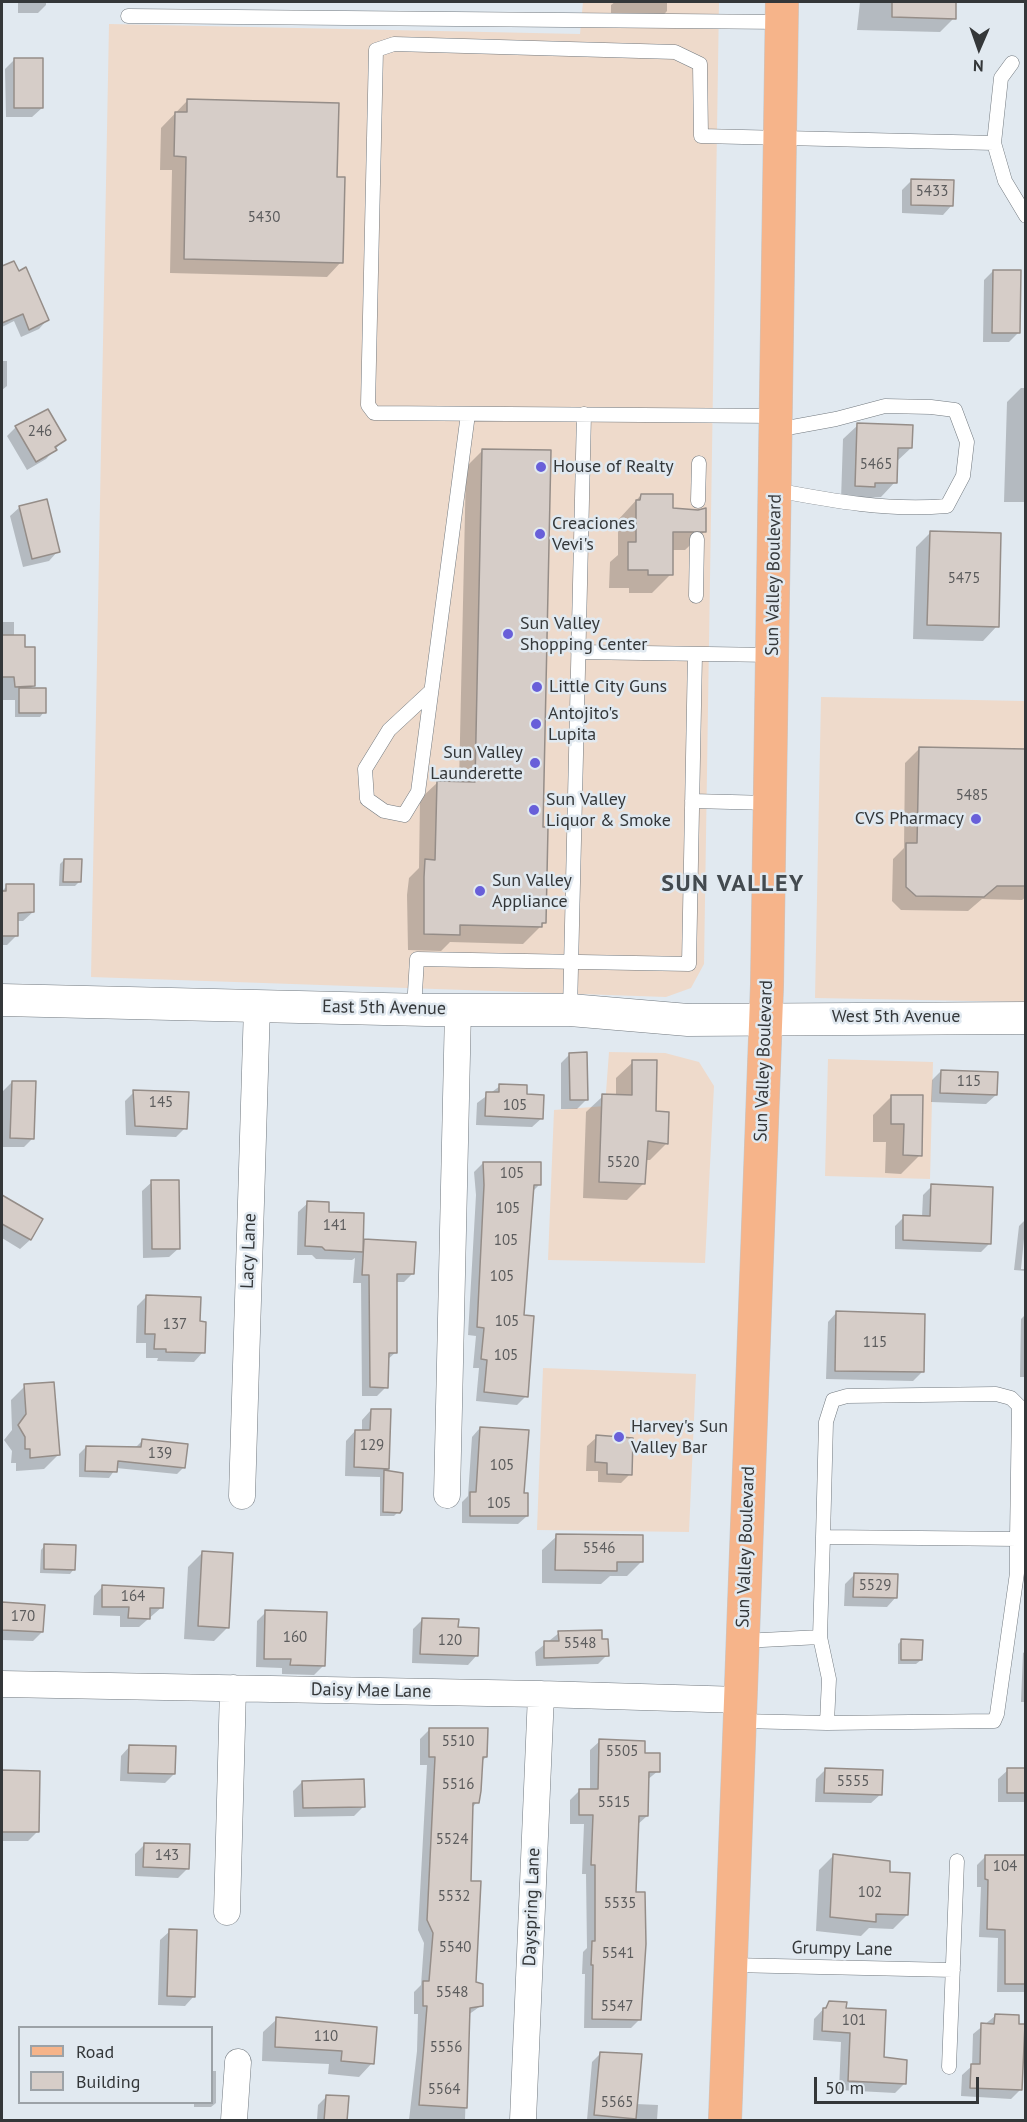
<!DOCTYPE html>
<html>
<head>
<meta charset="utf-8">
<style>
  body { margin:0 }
  #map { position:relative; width:1027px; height:2122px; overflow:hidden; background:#e1e9f0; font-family:"PT Sans",sans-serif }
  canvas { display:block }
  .frame { position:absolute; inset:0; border:3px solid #343739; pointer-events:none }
  .legend { position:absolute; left:18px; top:2026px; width:195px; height:78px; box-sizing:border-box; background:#e1e9f0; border:2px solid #9ca2a7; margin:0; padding:8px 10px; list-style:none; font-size:18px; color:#343739 }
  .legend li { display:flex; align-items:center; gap:12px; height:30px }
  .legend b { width:30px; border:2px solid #9ca2a7 }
  .north { position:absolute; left:949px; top:18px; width:60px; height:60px; -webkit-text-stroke:4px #e1e9f0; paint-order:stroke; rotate:182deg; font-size:16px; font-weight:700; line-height:24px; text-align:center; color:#343739 }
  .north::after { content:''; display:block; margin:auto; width:21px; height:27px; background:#343739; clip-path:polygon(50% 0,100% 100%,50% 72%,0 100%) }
  .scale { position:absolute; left:814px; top:2077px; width:165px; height:27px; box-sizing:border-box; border:3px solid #343739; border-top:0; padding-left:8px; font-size:18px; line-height:21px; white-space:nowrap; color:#343739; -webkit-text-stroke:4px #e1e9f0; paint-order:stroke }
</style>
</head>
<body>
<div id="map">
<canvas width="1027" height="2122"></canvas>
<div class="frame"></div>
<ul class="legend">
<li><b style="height:8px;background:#f6b48a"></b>Road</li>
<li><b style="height:16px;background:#d6cdc8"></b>Building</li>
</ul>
<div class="north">N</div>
<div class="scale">50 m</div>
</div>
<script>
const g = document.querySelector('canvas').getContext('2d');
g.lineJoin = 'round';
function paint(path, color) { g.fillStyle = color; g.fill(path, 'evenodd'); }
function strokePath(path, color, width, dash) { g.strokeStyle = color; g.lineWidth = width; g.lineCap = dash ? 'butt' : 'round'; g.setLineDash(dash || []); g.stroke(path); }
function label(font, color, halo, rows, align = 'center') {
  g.font = font + ' "PT Sans",sans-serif'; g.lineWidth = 5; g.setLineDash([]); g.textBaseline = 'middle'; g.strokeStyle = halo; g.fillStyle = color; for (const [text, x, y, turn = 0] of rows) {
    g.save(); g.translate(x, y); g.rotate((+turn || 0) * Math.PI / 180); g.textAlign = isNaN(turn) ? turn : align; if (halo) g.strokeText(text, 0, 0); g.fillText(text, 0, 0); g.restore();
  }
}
const commercial = new Path2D(`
  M583 2H719L704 964 691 988 666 997 91 977 109 24 580 34Z
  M821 697 1025 701V1002L815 998Z
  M609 1052 665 1053 699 1062 714 1086 705 1263 548 1260 554 1110 605 1106Z
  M828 1059 933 1062 930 1179 825 1176Z
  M543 1368 696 1374 689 1532 537 1530Z`);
const shadow = new Path2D(`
  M18 2H46V5L38 13H18Z
  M615 2H667V11L658 21 611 20V5Z
  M860 2H955L954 18 940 32 857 30Z
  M14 60 42 108 32 117H6L5 69Z
  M188 100 335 178 341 262 327 277 170 273 172 170H160L161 128Z
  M912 180 952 205 943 215 902 213V190Z
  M14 263 47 320 39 329 21 337 14 321 2 327V268Z
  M993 271 1019 332 1009 342H983L984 280Z
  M2 361H7V386L2 390Z
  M1021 388H1026V502H1004L1007 402Z
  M858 425 911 448 896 462 895 482 881 497 841 500 843 439Z
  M16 427 64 440 46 459 27 470 7 436Z
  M483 450 542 829 545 922 523 944 450 942 441 951 408 950 407 895 409 878 419 868 420 799 438 782 459 783 466 467Z
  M641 495 671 509 704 532 685 550H671V574L652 593H629V588H609L610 562 618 555V520Z
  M20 507 58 551 49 561 23 567 10 516Z
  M930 533 997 626 983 641 913 639 916 547Z
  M2 622H14V637L23 648 33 686 30 689 44 712 40 717H15V700H2Z
  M919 749 1026 750V897L1022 900 982 899 968 911 901 910 892 901 893 859 904 848 905 763Z
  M64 860 79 882 75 886H59L60 864Z
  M7 886 33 912 23 921H17V935L7 945H2V891Z
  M570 1054 586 1100 577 1109H561V1063Z
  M633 1062 666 1144 650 1160H645L644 1183 627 1200 583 1198 586 1112 603 1096H616V1078Z
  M941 1071 996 1095 986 1104 931 1102 932 1080Z
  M12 1082 33 1138 24 1147H2L3 1091Z
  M500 1086 525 1096 542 1118 532 1127 476 1125 477 1103Z
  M134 1092 185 1128 176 1137 126 1135 125 1101Z
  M892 1096 920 1155 901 1174 885 1173 886 1142H873V1115Z
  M483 1163 539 1185 532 1192 523 1317 526 1396 517 1405 476 1401 479 1368H473L476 1336 468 1335 476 1195 474 1172Z
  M152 1182 179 1248 169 1257 143 1258 142 1191Z
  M932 1186 990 1243 981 1252 895 1249V1226L904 1217H922L923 1195Z
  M4 1198 41 1219 30 1240 20 1249 2 1238Z
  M308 1203 362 1244 364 1241 413 1273 404 1282H395L396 1352 387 1360 386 1387 377 1396H362L361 1283H353L355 1258 352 1260 316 1259 312 1255H297L298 1212Z
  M1026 1219 1021 1269H1024L1026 1252V1271L1014 1270 1019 1226Z
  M146 1297 199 1323 203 1352 194 1362 157 1361 158 1358H146V1343H136L137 1306Z
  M837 1312 922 1372 913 1381 826 1379 828 1322Z
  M1026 1314V1377H1020L1021 1319Z
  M25 1386 58 1455 44 1469 16 1471V1463H11L12 1451 4 1440 12 1430 11 1400Z
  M371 1410 388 1468 384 1471 399 1472 401 1509 394 1516H380V1477L345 1476 346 1441 355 1431 362 1432V1420Z
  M480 1428 523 1494 527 1516 518 1524 462 1523V1502L468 1496 472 1437Z
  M597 1437 630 1474 621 1483 598 1482V1471H586L587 1446Z
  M143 1440 184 1467 177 1474 116 1468 109 1478 79 1477V1454L86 1447 135 1448Z
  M557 1536 641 1562 627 1576H610L601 1584 542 1583V1550Z
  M45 1545 74 1569 70 1574 40 1573 41 1550Z
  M202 1553 228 1627 214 1641 184 1639 188 1567Z
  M854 1575 896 1597 887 1607 844 1606 845 1584Z
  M103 1586 162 1607 139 1627H120V1616L93 1615 94 1596Z
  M2 1604 43 1606 42 1632 33 1641 2 1640Z
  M266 1612 324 1665 314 1675 282 1674V1668L256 1667 257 1621Z
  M422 1620 457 1629 477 1655 468 1665 412 1663 413 1629Z
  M559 1633 600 1641 607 1655 598 1664 536 1666 535 1652Z
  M902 1640 921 1660 916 1664H898V1644Z
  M1026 1651V1702H1021L1023 1653Z
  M430 1729 486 1757 482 1761 477 1802 472 1808 470 1883 474 1983 482 2005 468 2015 465 2120H409L417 2051 418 2014H414V1992L421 1985 424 1943 418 1930 427 1765H420V1739Z
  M600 1741 644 1754 658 1771 647 1780V1816L637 1825 635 1893 640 2019 631 2028H584L585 1974H582L583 1952 587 1948 586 1874H582L584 1824H570V1800L580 1790H590V1750Z
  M130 1746 174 1774 165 1783 120 1781 121 1756Z
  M825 1770 881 1794 871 1803 815 1802 816 1779Z
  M1008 1770H1026V1802H998V1779Z
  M2 1772H38L37 1832 28 1841H2V1869Z
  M302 1782 364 1806 354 1816 294 1817 293 1791Z
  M145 1844 188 1868 178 1878 135 1876V1854Z
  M833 1856 858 1857 857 1861 907 1915 893 1929 869 1928 861 1936 816 1931 819 1870Z
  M986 1856 1026 1857V1992H997L998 1938 979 1937 981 1887H977V1865Z
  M170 1931 194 1996 185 2006 158 2005 160 1940Z
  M830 2002 845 2010 904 2084 895 2093 839 2090 841 2042 813 2040 814 2019Z
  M995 2016 1017 2026H1026V2053H1022L1021 2089 1011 2099 961 2096 962 2075 972 2066 973 2034Z
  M277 2019 372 2063 359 2077 328 2074 329 2064 262 2061 263 2032Z
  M600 2054 636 2104 658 2105 657 2120H587L592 2062Z
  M212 2071H216V2103L211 2107H194V2102H212Z
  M327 2096 346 2120H317L318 2105Z`);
const building = new Path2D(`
  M892 2H956V19L892 17Z
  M14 58H43V108H14Z
  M187 99 339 103 337 177H345L343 263 184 259 186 157 174 156 175 112H187Z
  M911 179 954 180 953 206 911 205Z
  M14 261 19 271 26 267 49 320 29 330 23 314 2 323V266Z
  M993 270H1021L1020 333H992Z
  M48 409 66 440 55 447 57 450 36 462 15 426Z
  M857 423 913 425 912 448H898L897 483H875V487L855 486Z
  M482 449 551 450 543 827H548L546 923H542V927L460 925V935L424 934V877L425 859 435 860 437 781 475 782Z
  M641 494H673V508L698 510 706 508V532H673V575H648V570H628V542H636V500H640Z
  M47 499 60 552 32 559 19 506Z
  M930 531 1001 533 999 627 927 625Z
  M2 635H25V647H35V686L15 687 14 677H2Z
  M19 688H46V713H19Z
  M919 747 1026 749V886H997L984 897 916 896 906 887V843H917Z
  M64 859H82L81 882H63Z
  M6 884H34V912L18 913V936H2V891H6Z
  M587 1052 588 1100H570L569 1053Z
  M632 1060H657L656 1111 669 1112 668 1144 648 1141 645 1184 599 1182 602 1094 632 1095Z
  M941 1070 998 1072 997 1095 940 1093Z
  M12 1081H36L34 1139 10 1138Z
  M499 1084 527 1085V1094L544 1095 543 1119 485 1116 486 1092H499Z
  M133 1090 189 1092 187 1129 135 1126Z
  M891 1095H923L922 1156 903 1155 904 1124H891Z
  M483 1162H541V1185H534L524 1315 534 1316 528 1397 484 1392 487 1360 481 1359 484 1328 477 1327 484 1185Z
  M151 1180H179L180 1249H152Z
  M931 1184 993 1187 991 1244 903 1240V1215L930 1216Z
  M2 1195 43 1219 31 1240 2 1224Z
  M307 1201 329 1202V1212L364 1213 363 1252 325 1250 322 1247 305 1246Z
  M364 1239 416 1242 414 1274H397V1353H389L388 1388 370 1387 369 1275H362Z
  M146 1295 201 1297 200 1321 206 1322 205 1353 166 1352V1349H154L155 1334H145Z
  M836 1311 925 1314 924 1372 835 1371Z
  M54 1382 60 1455 30 1458V1449H25V1437L18 1425 26 1414 24 1384Z
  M371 1409H391L389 1469 354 1467 355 1430H370Z
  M480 1427 529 1430 524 1493H528V1516H470V1492H476Z
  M596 1435 633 1438 632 1475 607 1474V1463L595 1462Z
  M142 1439 188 1444 185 1468 118 1461 117 1472 85 1471 86 1446 141 1447Z
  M384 1470 403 1473 402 1510 400 1513 383 1512Z
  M556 1534 643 1535V1562H617V1571L555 1570Z
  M44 1544 76 1545 75 1570 44 1569Z
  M202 1551 233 1553 229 1628 198 1626Z
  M854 1573 898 1574 897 1598 853 1597Z
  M102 1585 164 1588 163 1608H150V1619L128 1618 129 1607H102Z
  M2 1602 45 1605 43 1632 2 1630Z
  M265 1610 327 1612 325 1666 290 1665 291 1659H264Z
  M422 1618 459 1619 458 1627 479 1628 478 1656 420 1654Z
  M602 1630V1639H608L609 1656 544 1658V1641H559L558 1631Z
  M901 1639 923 1640 922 1660H901Z
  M429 1728H488L487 1757H483L481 1791 479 1803H473L471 1881H481L476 1982 483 1984V2006L470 2008 467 2108 419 2105 427 2006H423V1981H429L433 1933 427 1920 435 1757H429Z
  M599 1739 645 1741V1753H660V1772H649L648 1816H639L636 1892H645L646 1944 641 2020 592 2019 593 1965H591L592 1941H595V1865H591L593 1815H579V1789H598Z
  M129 1745 176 1746 175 1774 128 1773Z
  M825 1768 883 1770 882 1795 824 1793Z
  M1007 1768H1026V1793H1007Z
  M2 1770 40 1771 39 1832H2Z
  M364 1779 365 1807 303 1808 302 1781Z
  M144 1843 190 1844 189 1869 143 1867Z
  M833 1854 890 1861V1872L910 1873 908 1915 876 1914V1922L830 1917Z
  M985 1855H1026V1984H1005V1930L987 1929 988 1880 985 1879Z
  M169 1929 197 1930 195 1997 167 1996Z
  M829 2001 847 2002 846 2008 886 2010 884 2057 907 2060 906 2084 848 2081 850 2033 822 2031 823 2008H826Z
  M995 2014 1019 2015V2024H1025L1022 2090 970 2088 971 2064H980L981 2023 994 2024Z
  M276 2017 377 2027 374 2064 341 2061 342 2051 275 2047Z
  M600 2052 642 2054 636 2119 594 2115Z
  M326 2095 349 2096 347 2121H324Z`);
const service = new Path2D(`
  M128 16 782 22
  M994 143 1001 78 1012 63
  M776 416 374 413 368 405 376 50 394 44 675 52 700 64 701 136 994 143 1005 181 1026 216
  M775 490C833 501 888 511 947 506L963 476 967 442 955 410 931 407 885 406 836 419 776 430
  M698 501 699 463
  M696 596 697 539
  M578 652 772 655
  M431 691 389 730 365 769 367 799 384 811 404 815 418 792 468 414
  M692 801 770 803
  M414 1009 417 959 689 964 695 654
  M570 1010 584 414
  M823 1537 826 1422 833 1400 847 1396 996 1394 1011 1398 1019 1406 1017 1539
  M743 1641 820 1637 829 1679 827 1723
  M740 1721 827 1723 994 1721 997 1714 1017 1573V1539L823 1537 820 1637
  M731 1965 953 1970
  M949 2067 957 1861`);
const minor = new Path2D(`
  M447 1495 458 1010
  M242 1496 257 1006
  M2 1684 541 1694 741 1700
  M227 1912 233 1688
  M234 2120 238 2062
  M523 2120 541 1694`);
const tertiary = new Path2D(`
  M2 1000 426 1010H570L688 1020 1026 1018`);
const primary = new Path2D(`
  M725 2120 767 985 782 2`);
const markers = [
  [541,467,6,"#685fd9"],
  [540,534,6,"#685fd9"],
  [508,634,6,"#685fd9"],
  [537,687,6,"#685fd9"],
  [536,724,6,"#685fd9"],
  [535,763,6,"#685fd9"],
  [534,810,6,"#685fd9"],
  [976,819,6,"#685fd9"],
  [480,891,6,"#685fd9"],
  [619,1437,6,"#685fd9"]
];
const numberNames = [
  ["5433",932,192],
  ["5430",264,218],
  ["246",40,432],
  ["5465",876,465],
  ["5475",964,579],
  ["5485",972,796],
  ["115",969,1082],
  ["145",161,1103],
  ["105",515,1106],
  ["5520",623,1163],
  ["105",512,1174],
  ["105",508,1209],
  ["141",335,1226],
  ["105",506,1241],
  ["105",502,1277],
  ["105",507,1322],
  ["137",175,1325],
  ["115",875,1343],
  ["105",506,1356],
  ["129",372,1446],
  ["139",160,1454],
  ["105",502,1466],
  ["105",499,1504],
  ["5546",599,1549],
  ["5529",875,1586],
  ["164",133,1597],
  ["170",23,1617],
  ["160",295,1638],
  ["120",450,1641],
  ["5548",580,1644],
  ["5510",458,1742],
  ["5505",622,1752],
  ["5555",853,1782],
  ["5516",458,1785],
  ["5515",614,1803],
  ["5524",452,1840],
  ["143",167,1856],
  ["104",1005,1867],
  ["102",870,1893],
  ["5532",454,1897],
  ["5535",620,1904],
  ["5540",455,1948],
  ["5541",618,1954],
  ["5548",452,1993],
  ["5547",617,2007],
  ["101",854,2021],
  ["110",326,2037],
  ["5556",446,2048],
  ["5564",444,2090],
  ["5565",617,2103]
];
const poiNames = [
  ["House of Realty",553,467],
  ["Creaciones",552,524],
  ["Vevi's",552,545],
  ["Sun Valley",520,624],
  ["Shopping Center",520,645],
  ["Little City Guns",549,687],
  ["Antojito's",548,714],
  ["Lupita",548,735],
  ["Sun Valley",523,753,"right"],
  ["Launderette",523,774,"right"],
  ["Sun Valley",546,800],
  ["Liquor & Smoke",546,821],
  ["CVS Pharmacy",964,819,"right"],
  ["Sun Valley",492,881],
  ["Appliance",492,902],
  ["Harvey's Sun",631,1427],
  ["Valley Bar",631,1448]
];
const streetNames = [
  ["Sun Valley Boulevard",774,575,-89],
  ["East 5th Avenue",384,1008,1],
  ["West 5th Avenue",896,1017],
  ["Sun Valley Boulevard",764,1061,-88],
  ["Lacy Lane",249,1251,-88],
  ["Sun Valley Boulevard",746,1547,-88],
  ["Daisy Mae Lane",371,1691,1],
  ["Dayspring Lane",532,1907,-88],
  ["Grumpy Lane",842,1949,1]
];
const districtNames = [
  ["SUN VALLEY",733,884]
];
paint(commercial, '#eedacb');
paint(shadow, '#0003');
paint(building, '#d6cdc8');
strokePath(building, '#958d88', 1.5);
strokePath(service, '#72797f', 15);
strokePath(minor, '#72797f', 27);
strokePath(tertiary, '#72797f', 33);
strokePath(primary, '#c6c7c8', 34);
strokePath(service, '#fff', 14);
strokePath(minor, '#fff', 26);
strokePath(tertiary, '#fff', 32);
strokePath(primary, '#f6b48a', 33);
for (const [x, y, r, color] of markers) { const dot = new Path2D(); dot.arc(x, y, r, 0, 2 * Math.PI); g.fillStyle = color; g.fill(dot); strokePath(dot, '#e1e9f0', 2); }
label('15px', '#5c5c5d', null, numberNames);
label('18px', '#343739', '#e1e9f0', poiNames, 'left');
label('18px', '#343739', '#e1e9f0', streetNames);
g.letterSpacing = '1.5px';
label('bold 24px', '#434a4f', '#e1e9f0', districtNames);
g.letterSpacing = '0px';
</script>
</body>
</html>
